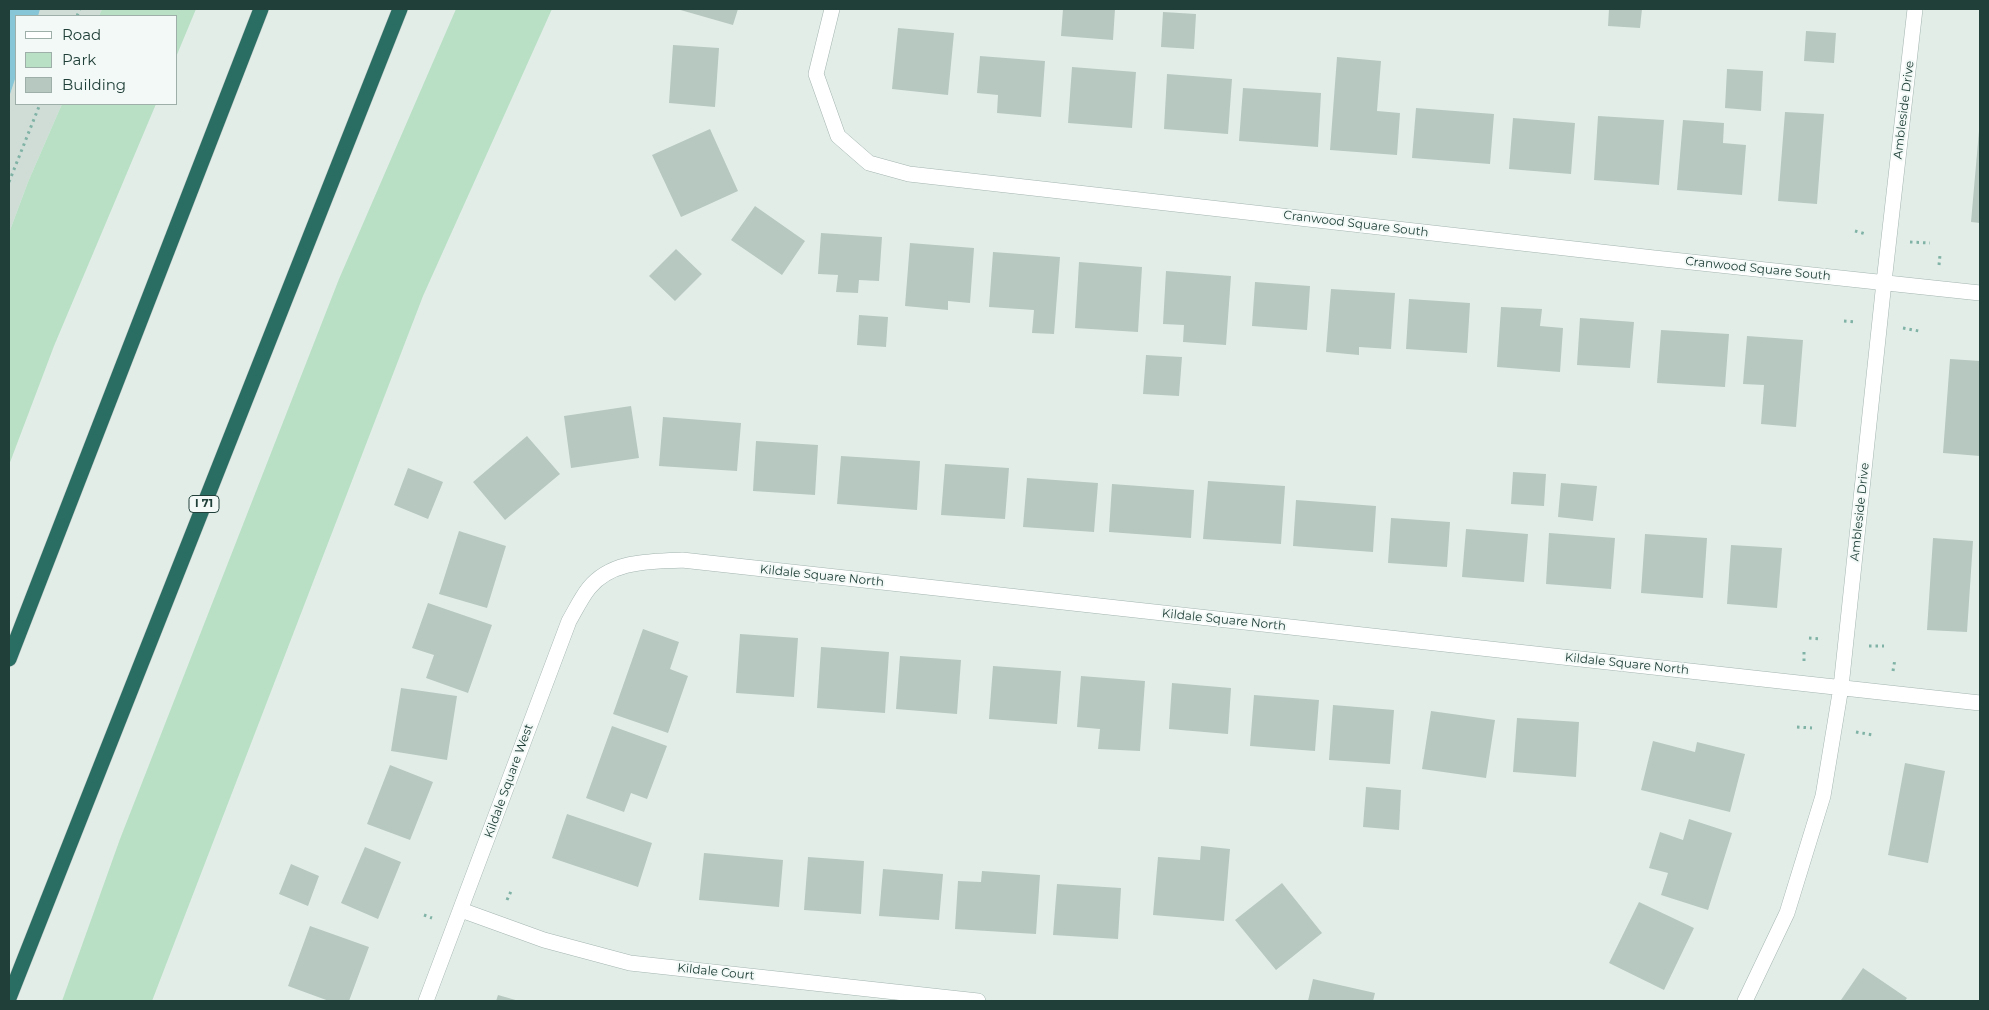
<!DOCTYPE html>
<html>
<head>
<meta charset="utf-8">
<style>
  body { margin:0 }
  #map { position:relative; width:1989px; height:1010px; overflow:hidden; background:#e2ede8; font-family:Montserrat,sans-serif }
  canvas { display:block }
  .frame { position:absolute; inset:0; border:10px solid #203f38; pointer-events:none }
  .legend { position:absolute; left:15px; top:15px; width:162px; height:90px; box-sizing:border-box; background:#f2f9f6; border:1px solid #9eafaa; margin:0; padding:6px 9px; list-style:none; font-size:15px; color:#203f38 }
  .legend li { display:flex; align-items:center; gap:10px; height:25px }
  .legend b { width:25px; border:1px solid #9eafaa }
</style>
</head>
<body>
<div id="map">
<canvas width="1989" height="1010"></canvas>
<div class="frame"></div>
<ul class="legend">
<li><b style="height:6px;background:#fff"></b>Road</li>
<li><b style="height:14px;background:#b9e0c5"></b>Park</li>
<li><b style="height:14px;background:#b7c8c1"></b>Building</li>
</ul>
</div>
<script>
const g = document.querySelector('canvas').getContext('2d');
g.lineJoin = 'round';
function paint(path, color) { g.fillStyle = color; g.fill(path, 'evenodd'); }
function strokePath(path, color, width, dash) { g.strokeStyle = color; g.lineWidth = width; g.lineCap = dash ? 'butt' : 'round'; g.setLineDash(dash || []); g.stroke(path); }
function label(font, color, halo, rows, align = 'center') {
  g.font = font + ' Montserrat,sans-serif'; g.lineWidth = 4; g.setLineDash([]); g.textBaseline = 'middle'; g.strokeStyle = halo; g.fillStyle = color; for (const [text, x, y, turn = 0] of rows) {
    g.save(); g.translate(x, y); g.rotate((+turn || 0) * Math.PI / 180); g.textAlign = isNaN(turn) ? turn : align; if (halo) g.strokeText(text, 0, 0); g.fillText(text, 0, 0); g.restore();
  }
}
const built = new Path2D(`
  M9 9H102L99 16H16V104H62L28 182 9 233Z`);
const green = new Path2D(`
  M102 9H196L176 57V16H99Z
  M456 9H552L423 296 152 1001H62L120 839 339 279Z
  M62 104H156L54 346 9 465V233L28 182Z`);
const water = new Path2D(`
  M9 9H40L38 16H16V76L9 97Z`);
const building = new Path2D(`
  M677 9H738L733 25Z
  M1063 9H1115L1113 40 1061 36Z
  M1609 9H1642L1640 28 1608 26Z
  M1163 12 1196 14 1194 49 1161 47Z
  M898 28 954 33 948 95 892 89Z
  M1806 31 1836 33 1834 63 1804 61Z
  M673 45 719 48 715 107 669 103Z
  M980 56 1045 61 1041 117 997 113 998 95 977 93Z
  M1337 57 1381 61 1377 111 1400 113 1397 155 1330 150Z
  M1072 67 1136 72 1132 128 1068 123Z
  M1727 69 1763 71 1761 111 1725 108Z
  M1167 74 1232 79 1228 134 1164 129Z
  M1243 88 1321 93 1318 147 1239 141Z
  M1416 108 1494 114 1490 164 1412 158Z
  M1785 112 1824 114 1817 204 1778 201Z
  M1598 116 1664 120 1659 185 1594 180Z
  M1513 118 1575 123 1571 174 1509 169Z
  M1683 120 1724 123 1723 143 1746 145 1742 195 1677 190Z
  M710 129 738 191 681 217 652 155Z
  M1979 131H1980V223L1971 222Z
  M755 206 805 241 782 275 731 240Z
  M821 233 882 237 879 281 859 280 858 293 836 292 838 275 818 274Z
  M910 243 974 248 970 303 948 301V310L905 306Z
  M676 249 702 274 675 301 649 276Z
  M993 252 1060 257 1054 334 1032 333 1034 310 989 307Z
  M1079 262 1142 267 1138 332 1075 328Z
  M1166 271 1231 276 1226 345 1183 342 1184 325 1163 324Z
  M1255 282 1310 286 1307 330 1252 326Z
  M1331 289 1395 293 1391 349 1359 347V355L1326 352Z
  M1409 299 1470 303 1467 353 1406 349Z
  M1501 307 1542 309 1540 326 1563 328 1560 372 1497 367Z
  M859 315 888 317 886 347 857 345Z
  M1580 318 1634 322 1630 368 1577 365Z
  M1661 330 1729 334 1725 387 1657 383Z
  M1747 336 1803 340 1796 427 1761 424 1764 385 1743 384Z
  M1146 355 1182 357 1179 396 1143 394Z
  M1950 359 1980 361V456L1943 453Z
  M631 406 639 458 571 468 564 416Z
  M663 417 741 423 737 471 659 466Z
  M527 436 560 474 505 520 473 482Z
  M756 441 818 445 815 495 753 491Z
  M841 456 920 461 917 510 837 504Z
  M945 464 1009 468 1005 519 941 515Z
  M408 468 443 482 428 519 394 505Z
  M1513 472 1546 474 1544 506 1511 504Z
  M1027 478 1098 483 1094 532 1023 527Z
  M1208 481 1285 486 1281 544 1203 539Z
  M1561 483 1597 486 1593 521 1558 517Z
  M1112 484 1194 490 1191 538 1109 532Z
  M1296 500 1376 506 1373 552 1293 546Z
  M1391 518 1450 522 1447 567 1388 563Z
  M1466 529 1528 534 1524 582 1462 577Z
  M459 531 506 546 487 608 439 594Z
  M1549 533 1615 538 1611 589 1546 584Z
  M1645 534 1707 538 1703 598 1641 593Z
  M1933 538 1973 541 1967 632 1927 630Z
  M1731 545 1782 548 1777 608 1727 604Z
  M428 603 492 625 468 693 426 678 434 655 412 648Z
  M643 629 679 642 670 669 688 676 668 733 613 714Z
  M740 634 798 638 794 697 736 693Z
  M821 647 889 652 885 713 817 708Z
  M900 656 961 660 957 714 896 709Z
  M993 666 1061 671 1057 724 989 719Z
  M1081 676 1145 681 1140 751 1098 749 1100 729 1077 727Z
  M1172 683 1231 688 1228 734 1169 729Z
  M401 688 457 696 447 760 391 751Z
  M1254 695 1319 700 1315 751 1250 746Z
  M1333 705 1394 710 1390 764 1329 760Z
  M1431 711 1495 720 1486 778 1422 769Z
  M1517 718 1579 722 1576 777 1513 772Z
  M612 726 667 746 647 799 631 793 624 812 586 798Z
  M1653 741 1695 752 1697 742 1745 754 1730 812 1641 790Z
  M1905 763 1945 771 1928 863 1888 855Z
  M390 765 433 782 410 840 367 824Z
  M1366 787 1401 790 1399 830 1363 827Z
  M567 814 652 843 638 887 552 858Z
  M1689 819 1732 833 1708 910 1661 895 1668 873 1649 868 1660 832 1683 840Z
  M1201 846 1230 849 1224 921 1153 915 1158 857 1200 860Z
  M365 847 401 862 378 919 341 903Z
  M704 853 783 860 779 907 699 900Z
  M808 857 864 861 861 914 804 910Z
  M291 864 319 876 308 906 279 894Z
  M883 869 943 874 939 920 879 916Z
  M982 871 1040 875 1036 934 955 929 958 881 981 882Z
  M1282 883 1322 933 1276 970 1235 920Z
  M1057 884 1121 888 1118 939 1053 935Z
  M1639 902 1694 928 1664 990 1609 963Z
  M310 926 369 947 349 1001H329L288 986Z
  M1863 968 1907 998 1905 1001 1841 1000Z
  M1313 979 1375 993 1373 1001H1308Z
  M498 995 519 1001H496Z`);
const path = new Path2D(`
  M77 16 80 9
  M9 182 40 104
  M1855 231 1866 234
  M1910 242 1930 243
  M1939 265 1940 255
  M1844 321 1856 322
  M1903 328 1919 331
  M1809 638 1822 639
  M1869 646H1884
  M1804 661V650
  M1893 671 1895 659
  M1797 727 1812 728
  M1856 732 1873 735
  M507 900 512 889
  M424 915 432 918`);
const minor = new Path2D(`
  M832 9 816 74 838 136 869 163 909 174 1654 258 1980 293
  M461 910 544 940 630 963 978 1001
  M426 1001 569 621C575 611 581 598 589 588 612 560 649 562 682 560L1980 703
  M1745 1001 1787 913 1823 796 1841 687 1884 282 1915 9`);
const motorway = new Path2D(`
  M9 659 261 9
  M9 998 400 9`);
const shields = [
  [204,504,30]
];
const shieldNames = [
  ["I 71",204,504]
];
const streetNames = [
  ["Ambleside Drive",1904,110,-83],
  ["Cranwood Square South",1356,224,7],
  ["Cranwood Square South",1758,269,6],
  ["Ambleside Drive",1860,512,-84],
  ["Kildale Square North",822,576,6],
  ["Kildale Square North",1224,620,6],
  ["Kildale Square North",1627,664,6],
  ["Kildale Square West",509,781,-70],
  ["Kildale Court",716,972,6]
];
paint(built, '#d0ddd7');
paint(green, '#b9e0c5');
paint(water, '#86c6d6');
paint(building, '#b7c8c1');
strokePath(minor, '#a4b5b0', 16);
strokePath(motorway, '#c1c9c7', 16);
strokePath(path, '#80b3a5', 3, [2.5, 4]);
strokePath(minor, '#fff', 15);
strokePath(motorway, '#2a6d62', 15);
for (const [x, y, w] of shields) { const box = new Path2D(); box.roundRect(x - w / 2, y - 8.5, w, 17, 4); g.fillStyle = '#f2f9f6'; g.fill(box); strokePath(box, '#203f38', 1); }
label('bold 11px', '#203f38', null, shieldNames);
label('12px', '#203f38', '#f2f9f6', streetNames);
</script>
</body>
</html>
